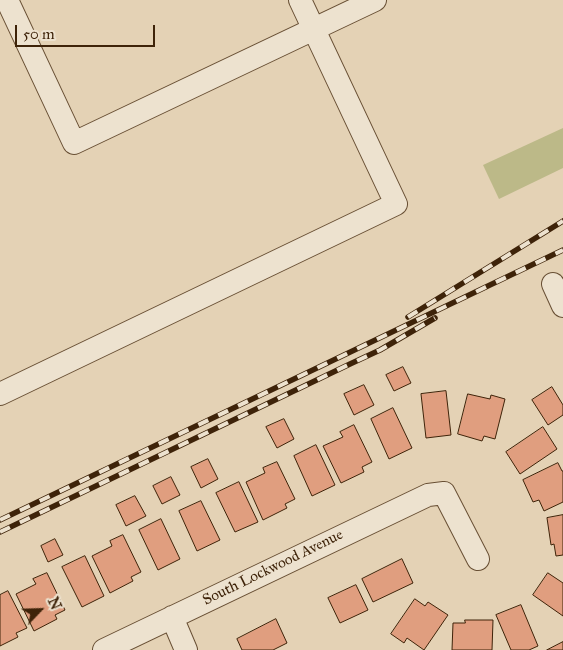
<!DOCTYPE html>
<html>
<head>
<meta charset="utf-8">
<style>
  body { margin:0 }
  #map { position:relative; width:563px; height:650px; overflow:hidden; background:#e4d2b5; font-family:"IM FELL Great Primer",serif }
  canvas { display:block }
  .north { position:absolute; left:15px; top:585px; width:50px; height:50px; -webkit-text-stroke:4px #ede2cf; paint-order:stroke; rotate:66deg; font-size:14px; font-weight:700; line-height:20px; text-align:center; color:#3e2309 }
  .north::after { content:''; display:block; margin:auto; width:18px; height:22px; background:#3e2309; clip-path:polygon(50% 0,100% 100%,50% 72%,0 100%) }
  .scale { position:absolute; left:15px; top:25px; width:140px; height:22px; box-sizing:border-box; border:2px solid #3e2309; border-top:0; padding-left:6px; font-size:15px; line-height:18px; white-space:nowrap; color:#3e2309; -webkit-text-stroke:4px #ede2cf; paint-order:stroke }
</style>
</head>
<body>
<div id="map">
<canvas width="563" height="650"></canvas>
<div class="north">N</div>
<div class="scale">50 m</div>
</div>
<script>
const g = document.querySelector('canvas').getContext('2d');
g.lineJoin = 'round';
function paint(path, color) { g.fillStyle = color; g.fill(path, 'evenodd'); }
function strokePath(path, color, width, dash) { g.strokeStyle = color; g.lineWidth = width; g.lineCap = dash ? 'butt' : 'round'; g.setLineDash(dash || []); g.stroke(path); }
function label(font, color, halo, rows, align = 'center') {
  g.font = font + ' "IM FELL Great Primer",serif'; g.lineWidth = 4; g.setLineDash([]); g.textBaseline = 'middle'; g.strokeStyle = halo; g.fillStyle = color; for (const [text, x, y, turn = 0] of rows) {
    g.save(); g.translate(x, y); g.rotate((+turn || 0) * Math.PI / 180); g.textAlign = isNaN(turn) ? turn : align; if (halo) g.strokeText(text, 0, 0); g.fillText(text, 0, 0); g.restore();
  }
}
const green = new Path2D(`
  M563 128V168L499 199 483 165Z`);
const building = new Path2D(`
  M403 367 411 383 394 391 386 375Z
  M364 385 374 405 354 415 344 394Z
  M552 387 563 405V415L548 425 532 400Z
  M446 391 451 435 426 438 421 394Z
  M468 394 490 399 491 395 505 399 495 439 484 436 482 441 458 434Z
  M393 408 412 448 389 459 371 419Z
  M284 419 294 439 277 448 266 427Z
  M354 425 372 462 362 467 364 472 341 483 323 446 343 437 340 432Z
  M543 427 557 449 520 474 506 452Z
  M316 445 335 485 312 496 294 456Z
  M208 459 218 479 201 488 191 467Z
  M277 462 295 499 285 504 287 508 263 520 246 482 265 473 263 468Z
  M558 463 562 471H563V502L544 511 539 500 533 502 523 480Z
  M171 477 180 495 162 504 153 486Z
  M239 482 258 522 235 532 216 493Z
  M135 496 146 516 126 526 116 505Z
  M201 501 220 540 197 551 179 511Z
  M563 515V555L556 556 554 544 551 545 547 518Z
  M161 519 180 559 158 570 139 530Z
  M123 535 141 572 131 577 133 581 110 593 92 556 112 546 110 541Z
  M55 539 63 555 48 562 41 546Z
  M85 556 104 596 82 607 62 567Z
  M402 559 413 583 373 602 362 579Z
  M47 573 65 610 55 615 57 619 34 631 16 594 36 584 33 579Z
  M548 573 563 583V616L533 595Z
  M356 585 368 610 340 623 328 598Z
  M8 591 27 628 16 633 18 637 0 646V595Z
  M415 599 425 606 428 602 448 615 424 650 407 638 404 643 391 634Z
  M521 605 538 646 529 650H511L496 615Z
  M276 619 287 643 273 650H242L237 639Z
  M465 620H493L492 650H452L453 623H465Z
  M563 642V650H547Z`);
const minor = new Path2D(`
  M7 0 74 143 375 0
  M553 284 563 306
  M0 394 396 204 300 0
  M172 617 186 650
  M104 650 428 495 444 493 478 559`);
const rail = new Path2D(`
  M408 317 563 221
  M0 520 563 250
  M0 532 350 364 380 350 435 318`);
const streetNames = [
  ["South Lockwood Avenue",273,568,-26]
];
paint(green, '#bcb988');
paint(building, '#e09e7f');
strokePath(building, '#3e2309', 1);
strokePath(minor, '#684f34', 24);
strokePath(minor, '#ede2cf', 22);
strokePath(rail, '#3e2309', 5.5);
strokePath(rail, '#ede2cf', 4, [11]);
label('15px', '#3e2309', '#ede2cf', streetNames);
</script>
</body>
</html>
